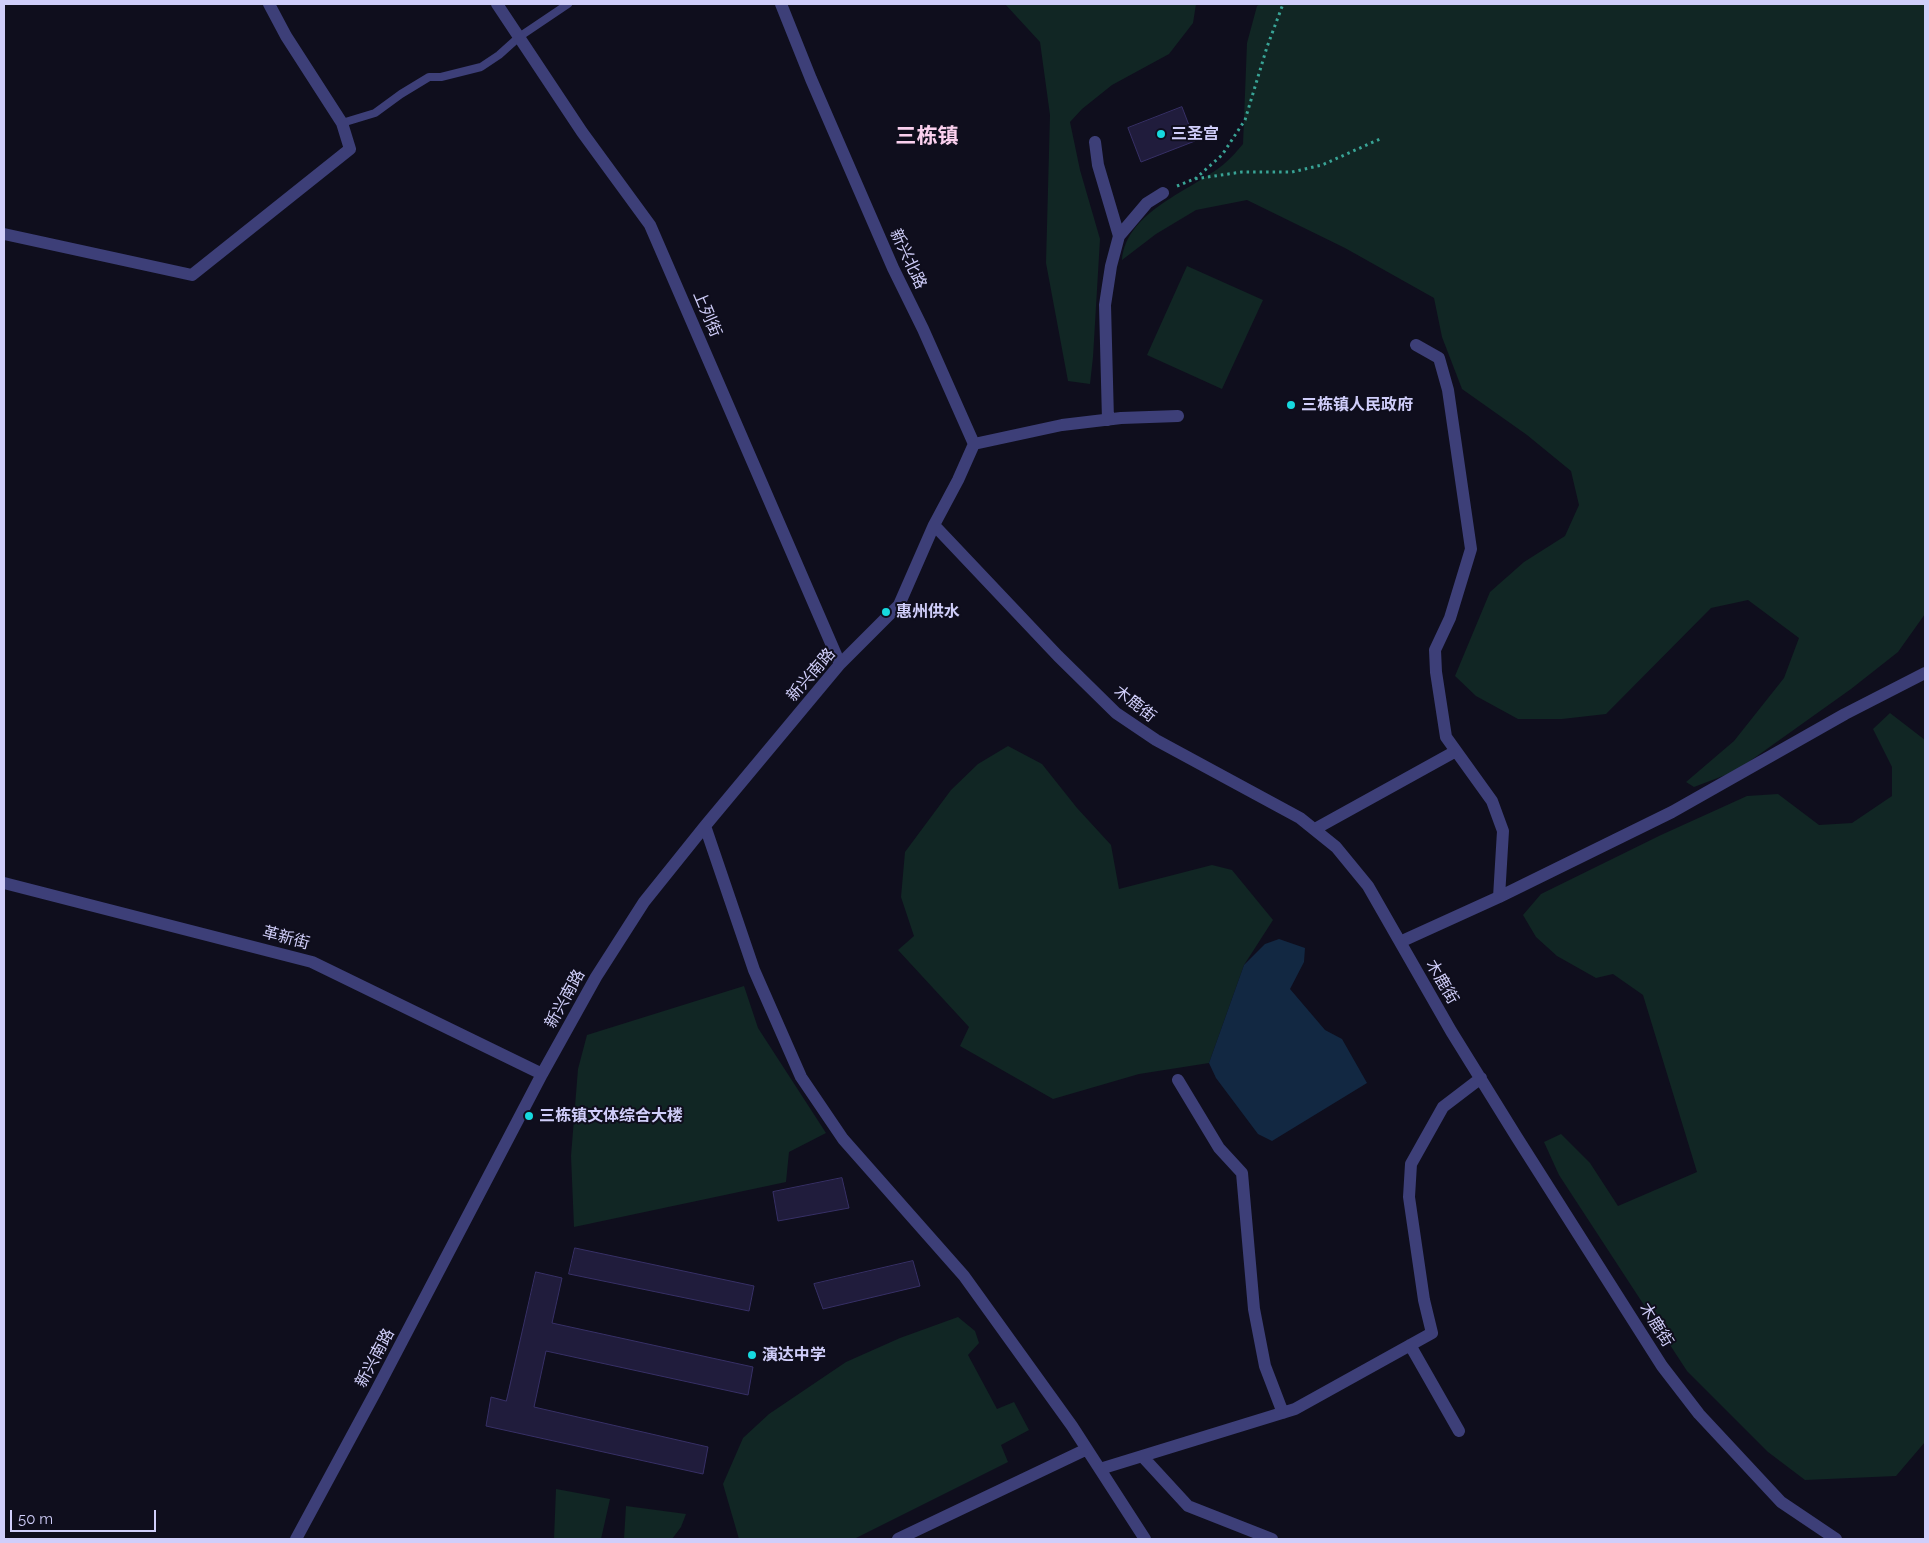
<!DOCTYPE html>
<html>
<head>
<meta charset="utf-8">
<style>
  body { margin:0 }
  #map { position:relative; width:1929px; height:1543px; overflow:hidden; background:#0f0e1d; font-family:Raleway,sans-serif }
  canvas { display:block }
  .frame { position:absolute; inset:0; border:5px solid #d0cefa; pointer-events:none }
  .scale { position:absolute; left:10px; top:1510px; width:146px; height:22px; box-sizing:border-box; border:2px solid #d0cefa; border-top:0; padding-left:6px; font-size:15px; line-height:18px; white-space:nowrap; color:#d0cefa; -webkit-text-stroke:4px #0f0e1d; paint-order:stroke }
</style>
</head>
<body>
<div id="map">
<canvas width="1929" height="1543"></canvas>
<div class="frame"></div>
<div class="scale">50 m</div>
</div>
<script>
const g = document.querySelector('canvas').getContext('2d');
g.lineJoin = 'round';
function paint(path, color) { g.fillStyle = color; g.fill(path, 'evenodd'); }
function strokePath(path, color, width, dash) { g.strokeStyle = color; g.lineWidth = width; g.lineCap = dash ? 'butt' : 'round'; g.setLineDash(dash || []); g.stroke(path); }
function label(font, color, halo, rows, align = 'center') {
  g.font = font + ' Raleway,"Noto Sans SC",sans-serif'; g.lineWidth = 4; g.setLineDash([]); g.textBaseline = 'middle'; g.strokeStyle = halo; g.fillStyle = color; for (const [text, x, y, turn = 0] of rows) {
    g.save(); g.translate(x, y); g.rotate((+turn || 0) * Math.PI / 180); g.textAlign = isNaN(turn) ? turn : align; if (halo) g.strokeText(text, 0, 0); g.fillText(text, 0, 0); g.restore();
  }
}
const green = new Path2D(`
  M1005 4H1196L1193 23 1169 54 1112 85 1082 109 1070 122 1080 170 1100 239 1093 357 1090 384 1068 381 1046 263 1050 115 1040 42Z
  M1260 4H1925V614L1898 652 1851 689 1736 771 1694 787 1686 782 1734 741 1784 678 1799 638 1748 600 1711 608 1606 714 1562 719H1518L1476 696 1455 676 1490 592 1524 562 1565 536 1579 505 1571 471 1527 435 1462 389 1442 337 1434 298 1345 248 1247 200 1196 210 1156 234 1122 260C1126 211 1191 191 1224 164 1231 158 1237 151 1243 144L1247 43 1257 6Z
  M1187 266 1263 300 1222 389 1147 355Z
  M1890 713 1925 740V1442L1896 1476 1805 1480 1768 1452 1687 1371 1559 1175 1544 1142 1561 1134 1590 1163 1618 1206 1697 1172 1643 995 1613 974 1596 978 1557 956 1536 937 1523 915 1541 894 1661 835 1747 796 1778 794 1819 825 1852 823 1892 796V767L1873 729Z
  M1008 746 1042 764 1077 808 1111 845 1119 889 1212 865 1232 870 1273 920 1244 965 1209 1063 1139 1074 1053 1099 960 1046 969 1027 898 950 914 936 901 897 905 852 951 790 978 764Z
  M744 986 758 1028 826 1133 789 1152 786 1182 574 1227 571 1156 578 1069 587 1035Z
  M958 1317 975 1331 979 1343 968 1355 997 1409 1014 1402 1029 1430 1001 1445 1008 1462 854 1539H739L723 1484 743 1438 769 1414 846 1362 900 1338Z
  M556 1489 610 1499 601 1539H554Z
  M626 1506 686 1514 681 1527 672 1539H624Z`);
const water = new Path2D(`
  M1279 939 1305 948 1304 962 1290 989 1325 1030 1342 1039 1367 1083 1272 1141 1258 1134 1216 1078 1209 1063 1244 965 1265 944Z`);
const building = new Path2D(`
  M1182 107 1195 141 1141 162 1128 128Z
  M842 1178 849 1208 778 1221 773 1192Z
  M575 1248 754 1286 749 1311 569 1274Z
  M913 1261 920 1286 823 1309 814 1284Z
  M536 1272 562 1278 552 1323 753 1367 748 1395 546 1351 534 1407 708 1447 703 1474 486 1426 491 1397 506 1401Z`);
const path = new Path2D(`
  M1195 179 1222 155 1245 120 1267 47 1283 4
  M1177 186 1194 179 1242 172H1292L1322 165 1380 139`);
const service = new Path2D(`
  M342 123 375 113 401 94 429 77H441L481 67 499 55 519 37 568 4`);
const minor = new Path2D(`
  M497 4 582 132 650 225 840 664
  M1095 142 1098 165 1119 236
  M4 234 192 275 350 149 342 123 286 36 269 4
  M1108 420 1105 305 1111 266 1119 236 1147 203 1163 193
  M974 444 1062 425 1121 418 1178 416
  M934 525 1058 656 1116 713 1156 740 1300 818 1336 847 1368 886 1451 1031 1516 1136 1662 1366 1699 1414 1781 1502 1836 1539
  M705 826 754 970 801 1077 843 1139 964 1276 1072 1426 1145 1539
  M1315 829 1456 751
  M4 883 312 962 542 1074
  M1499 897 1672 812 1845 714 1925 673
  M1400 942 1499 897 1503 831 1492 801 1446 737 1436 672 1435 650 1450 618 1471 549 1448 390 1439 358 1416 345
  M1178 1080 1219 1148 1242 1173 1254 1309 1265 1366 1283 1413
  M1410 1345 1459 1431
  M1142 1456 1188 1506 1272 1539
  M1100 1469 1295 1409 1432 1333 1424 1300 1409 1197 1411 1164 1443 1107 1481 1078
  M296 1539 376 1391 542 1074 596 977 644 902 705 826 840 664 899 605 934 525 958 480 974 444 923 329 893 268 811 79 781 4
  M898 1539 1087 1449`);
const markers = [
  [1161,134,5,"#16d9df"],
  [1291,405,5,"#16d9df"],
  [886,612,5,"#16d9df"],
  [529,1116,5,"#16d9df"],
  [752,1355,5,"#16d9df"]
];
const poiNames = [
  ["三圣宫",1171,134],
  ["三栋镇人民政府",1301,405],
  ["惠州供水",896,612],
  ["三栋镇文体综合大楼",539,1116],
  ["演达中学",762,1355]
];
const streetNames = [
  ["新兴北路",908,259,65],
  ["上列街",707,314,67],
  ["新兴南路",811,675,-49],
  ["木鹿街",1135,704,38],
  ["革新街",286,938,15],
  ["木鹿街",1442,982,60],
  ["新兴南路",565,999,-61],
  ["木鹿街",1656,1325,58],
  ["新兴南路",375,1358,-62]
];
const districtNames = [
  ["三栋镇",927,137]
];
paint(green, '#112624');
paint(water, '#122842');
paint(building, '#201c3c');
strokePath(building, '#373066', 1);
strokePath(path, '#39a496', 3, [2.5, 4]);
strokePath(service, '#3d3f78', 8);
strokePath(minor, '#3d3f78', 12);
for (const [x, y, r, color] of markers) { const dot = new Path2D(); dot.arc(x, y, r, 0, 2 * Math.PI); g.fillStyle = color; g.fill(dot); strokePath(dot, '#0f0e1d', 2); }
label('bold 16px', '#d0cefa', '#0f0e1d', poiNames, 'left');
label('16px', '#d0cefa', '#0f0e1d', streetNames);
label('bold 21px', '#fad0ee', '#0f0e1d', districtNames);
</script>
</body>
</html>
